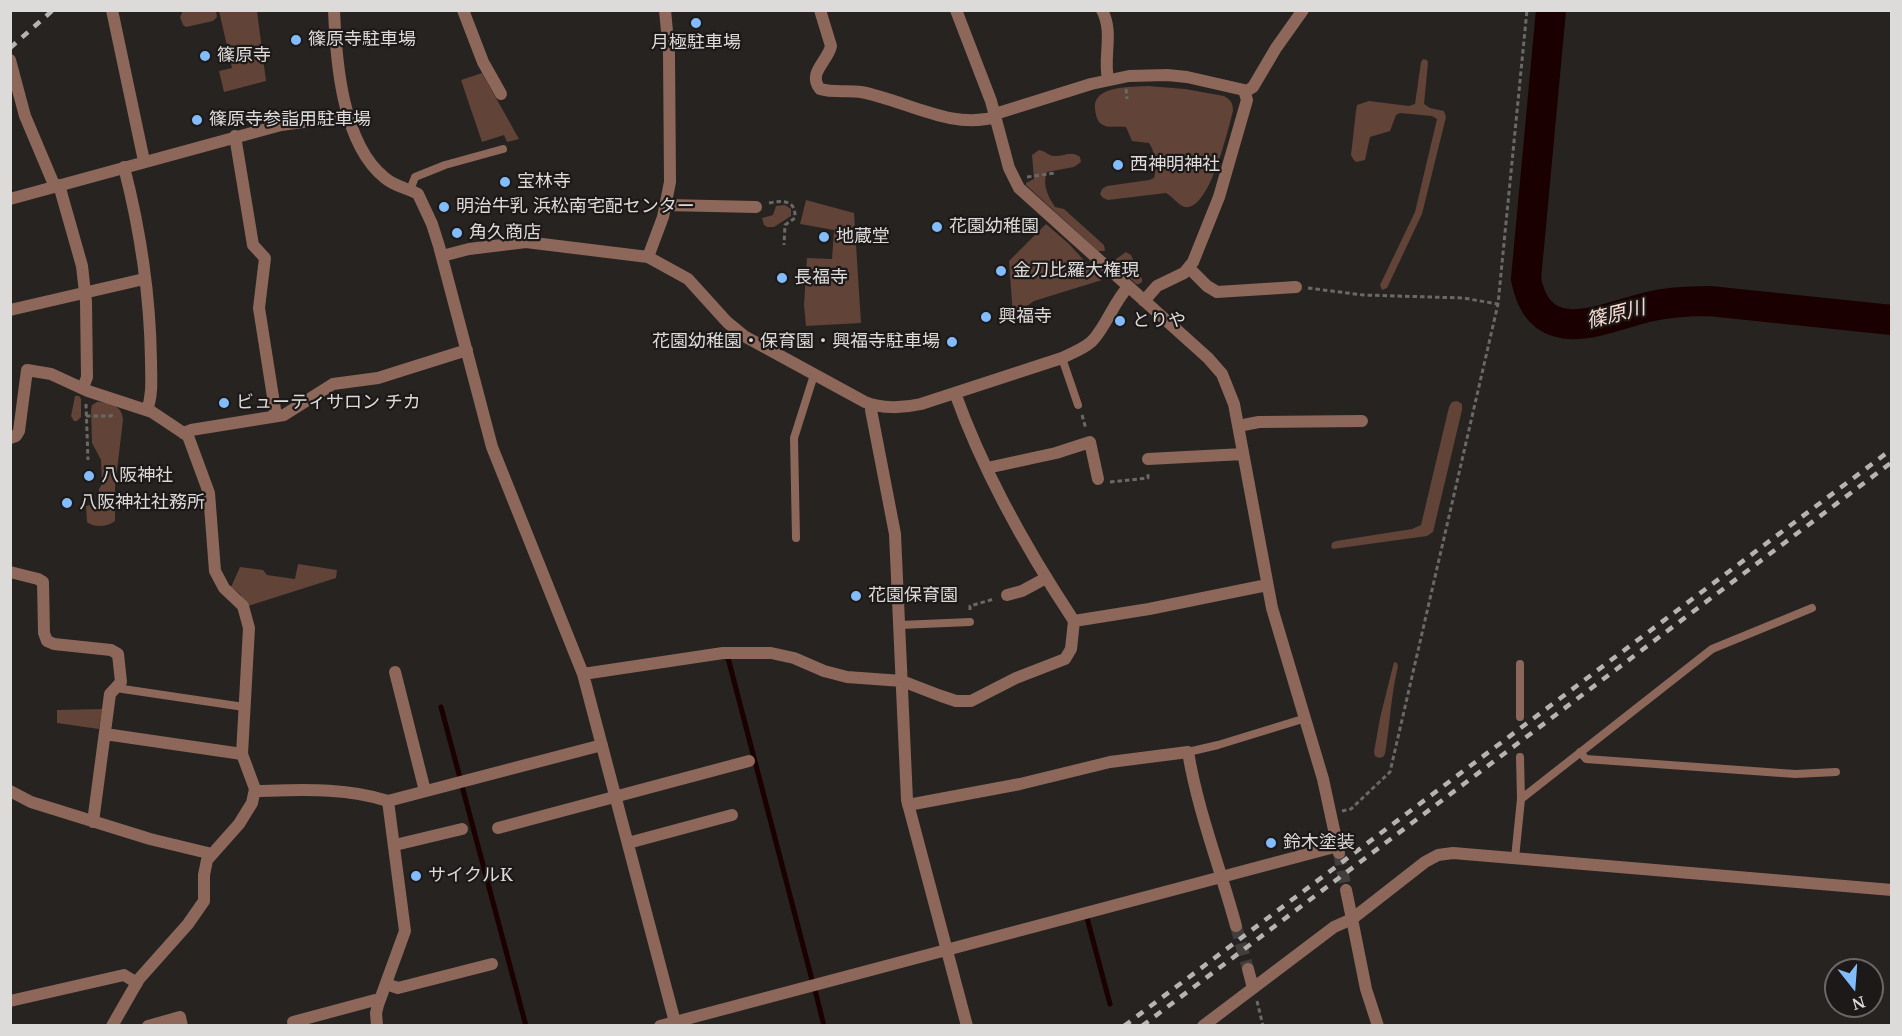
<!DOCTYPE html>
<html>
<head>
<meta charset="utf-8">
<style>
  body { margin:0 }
  #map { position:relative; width:1902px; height:1036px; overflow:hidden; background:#262321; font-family:"Noto Serif",serif }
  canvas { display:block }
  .frame { position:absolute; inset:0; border:12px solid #dddbda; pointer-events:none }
  .north { position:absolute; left:1824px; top:958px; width:60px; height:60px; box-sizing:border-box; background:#1c1918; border:2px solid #696766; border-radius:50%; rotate:163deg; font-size:16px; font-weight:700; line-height:24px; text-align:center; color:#dddbda }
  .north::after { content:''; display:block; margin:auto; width:21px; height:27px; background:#83bcfb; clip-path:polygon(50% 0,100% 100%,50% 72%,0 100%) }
</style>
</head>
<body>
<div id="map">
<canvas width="1902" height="1036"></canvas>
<div class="frame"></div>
<div class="north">N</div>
</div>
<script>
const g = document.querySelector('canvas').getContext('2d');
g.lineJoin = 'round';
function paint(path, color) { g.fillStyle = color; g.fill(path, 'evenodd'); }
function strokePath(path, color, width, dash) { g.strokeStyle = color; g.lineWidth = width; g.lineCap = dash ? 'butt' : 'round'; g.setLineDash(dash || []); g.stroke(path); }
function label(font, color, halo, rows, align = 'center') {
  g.font = font + ' "Noto Serif","Noto Sans JP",serif'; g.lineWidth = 4.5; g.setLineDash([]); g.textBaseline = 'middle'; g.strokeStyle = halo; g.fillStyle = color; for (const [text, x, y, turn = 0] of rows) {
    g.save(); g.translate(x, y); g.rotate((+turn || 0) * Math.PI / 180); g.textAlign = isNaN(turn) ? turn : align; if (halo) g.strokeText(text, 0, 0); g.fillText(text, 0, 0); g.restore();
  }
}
const green = new Path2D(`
  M183 11H216L217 17 213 21 186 27 183 25 180 17Z
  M219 11H257L266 81 224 92 219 71 232 68Z
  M1423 59 1427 60 1428 63 1424 104 1430 108 1444 111 1446 117 1422 214 1387 288 1382 290 1380 285 1415 212 1437 119 1432 116 1400 113 1396 115 1390 131 1370 137 1365 160 1356 162 1353 159 1351 155 1356 111 1357 105 1369 101 1409 106 1415 104 1421 62Z
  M482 73 519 139 507 142 504 135 482 142 461 80Z
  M1148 86 1185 89 1224 96C1231 100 1233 103 1233 111 1228 129 1210 211 1185 207 1178 205 1172 196 1166 193L1108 200 1103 198 1100 194 1102 189 1107 186 1149 180 1154 178C1157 168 1155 151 1149 143L1132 141 1126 127C1118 125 1111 129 1103 125 1097 122 1096 116 1095 109 1092 85 1132 87 1148 86Z
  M1039 150C1045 151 1048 155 1053 156 1064 157 1071 150 1080 157L1081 162 1074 167 1047 172C1042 184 1048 197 1055 207L1064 209 1104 245 1105 251H1098L1026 185V183L1034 179 1032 155Z
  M806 200 854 213 861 323 806 326 804 305 807 258 832 259 834 230 800 224Z
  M785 205 791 209V216L774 227H767L764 225 762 218 773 215 776 206Z
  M1046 224 1069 244 1102 280 1034 301 1013 316 1009 261Z
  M1126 252 1131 255 1142 279V282L1139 284H1136L1115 264 1116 259Z
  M75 396H79L81 399V417L77 421H74L71 416Z
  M1457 401 1462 404V410L1433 532 1427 536 1333 549 1331 547 1332 543 1336 541 1412 529 1421 525 1449 407 1452 402Z
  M97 402C109 402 123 406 123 420L115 487V521C107 527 94 528 87 522L86 506 98 503 99 489 102 484 101 460 92 443 91 410 92 405Z
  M298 564 337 570 336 578 248 606 240 594 231 587 240 567 263 570 267 575 295 579Z
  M1394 662 1397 663 1398 666C1391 695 1390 724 1385 754L1383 757 1379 758 1375 756 1374 752 1380 718Z
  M102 709 99 729 57 723V710Z`);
const stream = new Path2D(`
  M728 658 812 980
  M441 707 460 778
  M462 786 526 1026
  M1087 918 1110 1004
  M815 990 824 1026`);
const river = new Path2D(`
  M1551 10 1526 279C1540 351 1603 318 1648 307 1668 302 1688 301 1709 301L1892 320`);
const minorTunnel = new Path2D(`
  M1339 853 1346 890
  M1236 926 1248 969`);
const path = new Path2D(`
  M1126 89 1127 99
  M1027 177 1055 173
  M769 203C783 200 796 200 795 218L785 225 784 245
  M1308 288 1363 295 1463 298 1498 304
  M86 404 88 460
  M1082 415 1086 429
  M86 416H111L113 414
  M1110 482 1148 478V473
  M970 610V606L994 599
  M1342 811 1351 809 1390 772 1498 304 1527 10
  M1257 1001 1263 1026`);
const service = new Path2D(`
  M410 190 415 177 445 165 503 149
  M1062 358 1078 405
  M796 538 794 438 814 375
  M900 625 970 622
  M1520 664V717
  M116 688 244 707
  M1188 752 1218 745 1306 718
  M1580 752 1586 759 1795 774 1836 772
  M1521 799 1712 649 1812 608
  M1515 858 1521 799 1520 757`);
const minor = new Path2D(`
  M112 10 144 161
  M334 10C336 61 342 144 385 178 394 186 407 188 418 194L432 224 439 246 492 447 583 674 676 1026
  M463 10 483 62 501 94
  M820 10 831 46C828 61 807 73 820 89 833 93 848 90 861 92 905 100 950 130 996 117
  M956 10 991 101 1009 168 1019 188 1208 358 1222 374 1234 404 1272 608 1323 779 1339 853
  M1102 10C1114 33 1103 56 1108 79
  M10 60 25 116 55 187
  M1245 92 1253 87 1276 48 1303 10
  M995 114 1091 84 1129 76 1167 75 1187 77 1244 90 1247 100 1219 197 1193 262 1184 273 1157 286 1144 301
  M235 136 253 245 265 258 259 308 276 416
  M124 167C140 229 150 296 151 360 151 377 153 394 147 410
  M59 185 82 266 86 302 87 377 83 388
  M10 199 281 125 348 116
  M666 205 756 207
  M442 256 469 249 526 242 648 257 688 279 727 322 744 336 865 402C881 409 904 408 921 404L1062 358C1072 353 1083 349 1091 342 1105 329 1113 303 1128 287
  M648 257 663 217 670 182 669 53 665 10
  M1189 268 1207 286 1217 292 1296 287
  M10 310 144 279
  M955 393C984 474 1027 550 1074 621L1149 609 1267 585
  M872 405 871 410 895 534 907 800 967 1026
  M1238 426 1259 422 1362 421
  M183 433 191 430 284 415 333 384 378 378 467 350
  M10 438 16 436 19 431 27 370 51 374 88 391 152 412 188 436 209 493 215 571 224 588 243 606 249 628 242 754 255 789 252 803 239 824 207 860 204 875V901L188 924 139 979 112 1026
  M1148 459 1243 454
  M987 468 1056 453 1090 442 1098 479
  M10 572 38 579 43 582 44 633 47 641 54 644 111 650 118 654 121 682 110 694 93 822
  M1007 595 1022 591 1046 578
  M395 672 425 791
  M583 674 723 653H771L794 658 824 671 847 677 902 681 941 696 956 701H971L1016 678 1065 659 1071 649 1074 621
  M105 734 242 754
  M10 791 31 802 150 839 212 854
  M255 791C300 790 345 787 388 801L405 931 378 1005 376 1013 377 1026
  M388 801 602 745
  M908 805 1020 784 1110 762 1188 752C1198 812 1220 867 1236 926
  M498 828 749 761
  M628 843 732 815
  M395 845 462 829
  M1346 890 1352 919
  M1248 969 1253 988
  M386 984 398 988 492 964
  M10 1001 124 975 137 983
  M293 1022 375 1000 379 1002
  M148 1026 180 1017 182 1026
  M660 1026 1338 846
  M1203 1026 1334 927 1352 919 1425 862 1438 855 1453 853 1892 890`);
const tertiary = new Path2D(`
  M1352 919 1366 989 1378 1026`);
const rail = new Path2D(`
  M10 48 53 10
  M1124 1026 1892 449
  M1142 1026 1892 462`);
const markers = [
  [696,23,6,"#83bcfb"],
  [296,40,6,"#83bcfb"],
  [205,56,6,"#83bcfb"],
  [197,120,6,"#83bcfb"],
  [1118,165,6,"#83bcfb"],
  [505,182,6,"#83bcfb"],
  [444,207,6,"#83bcfb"],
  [937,227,6,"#83bcfb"],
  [457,233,6,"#83bcfb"],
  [824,237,6,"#83bcfb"],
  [1001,271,6,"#83bcfb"],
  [782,278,6,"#83bcfb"],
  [986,317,6,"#83bcfb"],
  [1120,321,6,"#83bcfb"],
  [952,342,6,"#83bcfb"],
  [224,403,6,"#83bcfb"],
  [89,476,6,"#83bcfb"],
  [67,503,6,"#83bcfb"],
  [856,596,6,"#83bcfb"],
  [1271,843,6,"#83bcfb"],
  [416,876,6,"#83bcfb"]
];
const poiNames = [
  ["篠原寺駐車場",308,40],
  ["月極駐車場",696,43,"center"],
  ["篠原寺",217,56],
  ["篠原寺参詣用駐車場",209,120],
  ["西神明神社",1130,165],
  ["宝林寺",517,182],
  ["明治牛乳 浜松南宅配センター",456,207],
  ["花園幼稚園",949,227],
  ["角久商店",469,233],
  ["地蔵堂",836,237],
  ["金刀比羅大権現",1013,271],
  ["長福寺",794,278],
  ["興福寺",998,317],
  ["とりや",1132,321],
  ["花園幼稚園・保育園・興福寺駐車場",940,342,"right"],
  ["ビューティサロン チカ",236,403],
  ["八阪神社",101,476],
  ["八阪神社社務所",79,503],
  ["花園保育園",868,596],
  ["鈴木塗装",1283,843],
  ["サイクルK",428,876]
];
const waterNames = [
  ["篠原川",1616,315,-14]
];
paint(green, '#614338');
strokePath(stream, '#1b0000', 5);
strokePath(river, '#1b0000', 30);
strokePath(minorTunnel, '#413f3d', 12, [12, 6]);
strokePath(path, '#6b6967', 3, [4.5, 3]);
strokePath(service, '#8d6759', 8);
strokePath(minor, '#8d6759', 12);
strokePath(tertiary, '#8d6759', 12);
strokePath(rail, '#b6b4b3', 4.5, [8, 8]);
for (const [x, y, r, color] of markers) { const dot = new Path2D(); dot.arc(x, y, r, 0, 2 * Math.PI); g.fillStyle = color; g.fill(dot); strokePath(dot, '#1c1918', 2); }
label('18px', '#dddbda', '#1c1918', poiNames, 'left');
label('italic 20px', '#f8dbd0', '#1c1918', waterNames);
</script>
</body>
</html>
